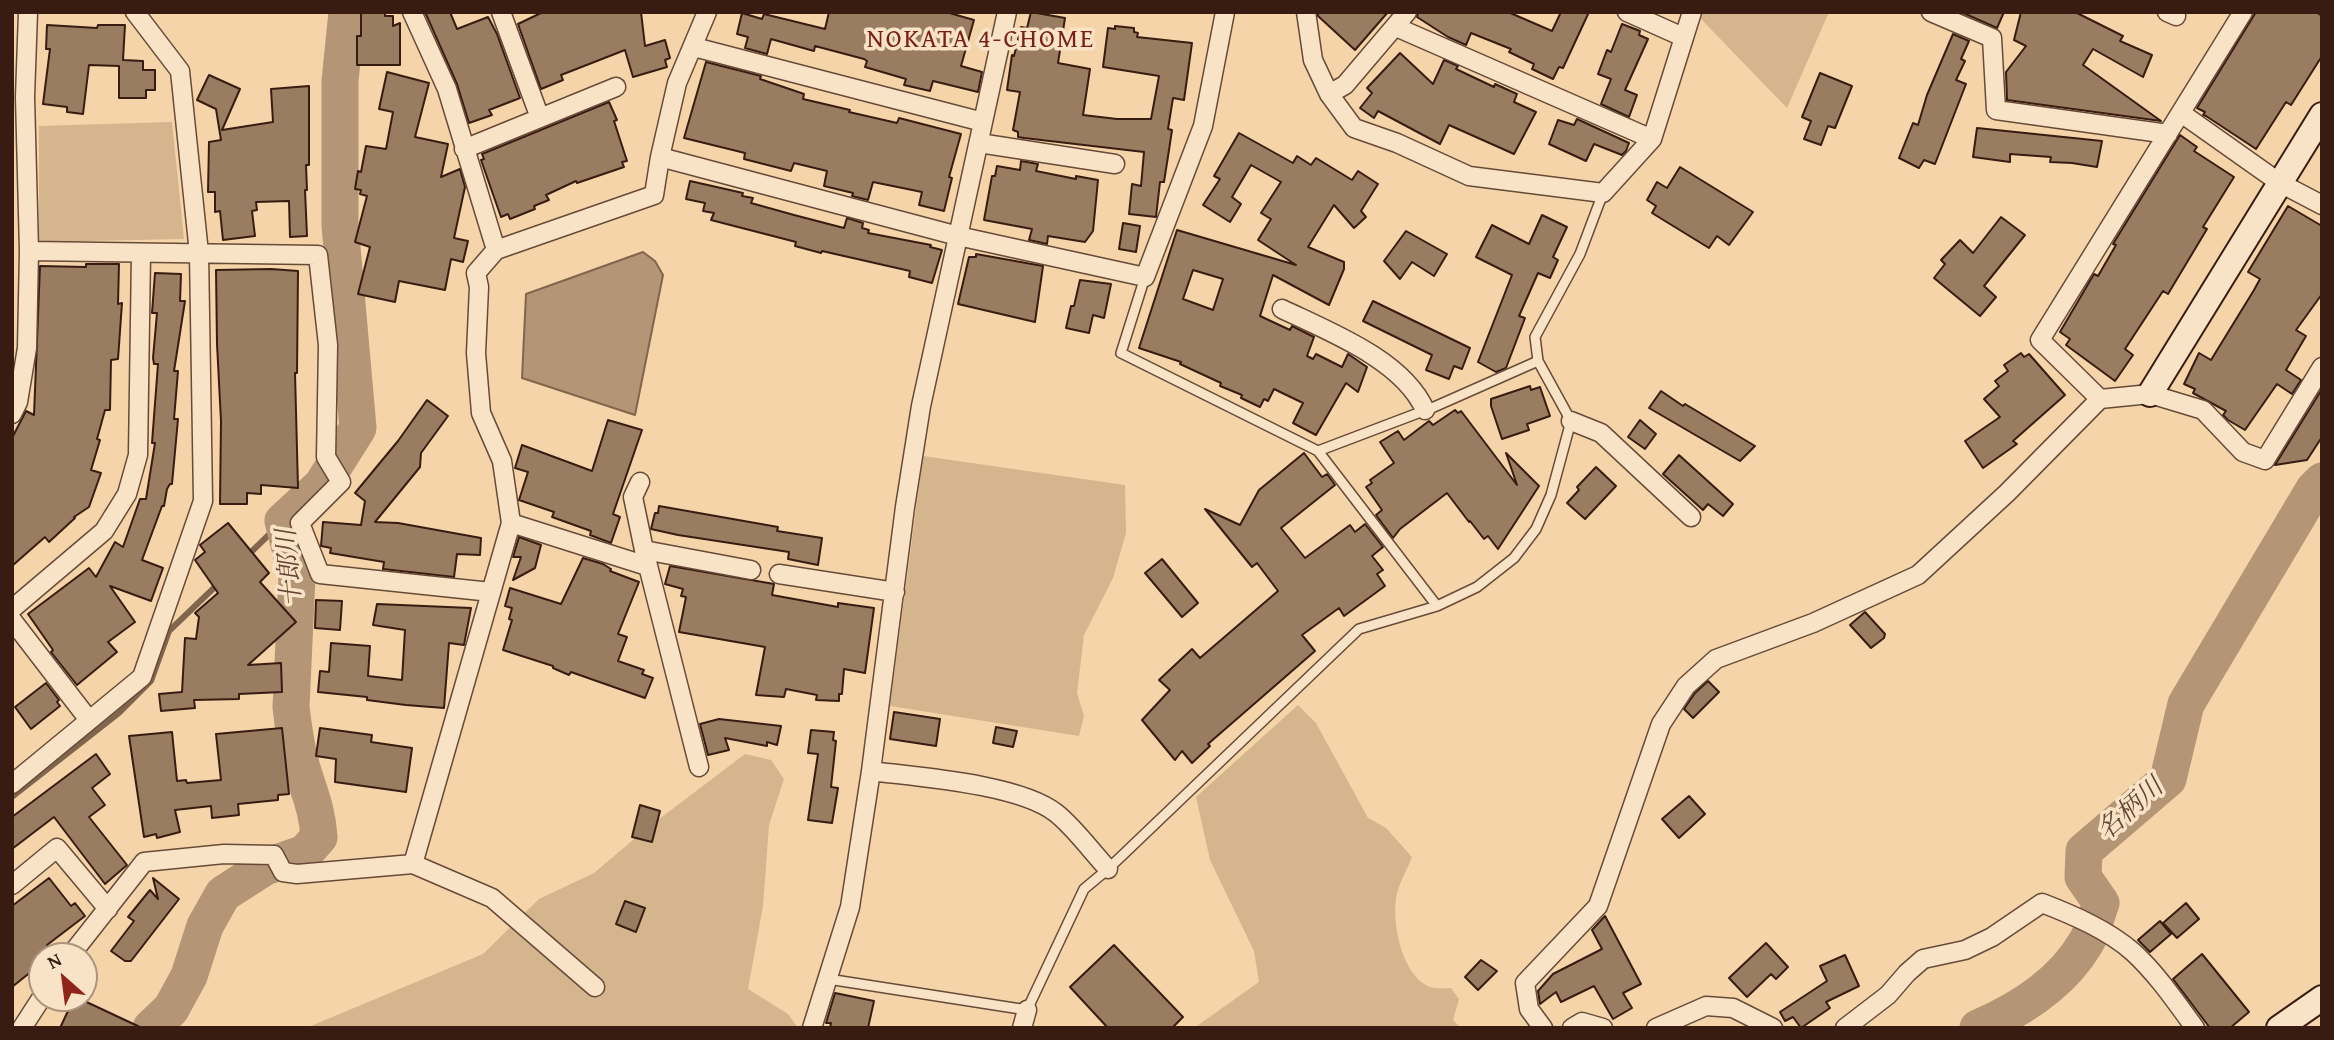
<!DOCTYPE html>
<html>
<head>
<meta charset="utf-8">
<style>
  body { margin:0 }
  #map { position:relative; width:2334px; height:1040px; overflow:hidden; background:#f4d4a8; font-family:"Gentium Book Plus",serif }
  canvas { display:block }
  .frame { position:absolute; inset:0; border:14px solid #381c12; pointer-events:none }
  .north { position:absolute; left:28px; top:942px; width:70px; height:70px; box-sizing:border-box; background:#f8e3c6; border:2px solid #ab937e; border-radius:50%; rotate:332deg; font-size:19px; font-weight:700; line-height:28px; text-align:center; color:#381c12 }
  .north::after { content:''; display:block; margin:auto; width:24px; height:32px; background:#8f2418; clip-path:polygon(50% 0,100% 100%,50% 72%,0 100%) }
</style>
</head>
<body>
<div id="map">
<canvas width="2334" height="1040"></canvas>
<div class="frame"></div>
<div class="north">N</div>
</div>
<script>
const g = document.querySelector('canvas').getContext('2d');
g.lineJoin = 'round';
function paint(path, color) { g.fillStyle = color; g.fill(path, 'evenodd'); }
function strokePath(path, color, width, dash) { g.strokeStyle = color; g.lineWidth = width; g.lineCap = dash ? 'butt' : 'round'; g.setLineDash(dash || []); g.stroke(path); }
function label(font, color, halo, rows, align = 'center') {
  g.font = font + ' "Gentium Book Plus","Noto Serif JP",serif'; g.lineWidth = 7; g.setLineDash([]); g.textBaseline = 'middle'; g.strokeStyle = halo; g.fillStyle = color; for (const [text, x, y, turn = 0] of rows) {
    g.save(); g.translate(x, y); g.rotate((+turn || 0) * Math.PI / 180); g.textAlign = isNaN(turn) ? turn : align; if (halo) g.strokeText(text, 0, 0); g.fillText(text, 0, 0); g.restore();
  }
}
const green = new Path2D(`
  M1703 12H1829L1787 108 1701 19Z
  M172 122 184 239 39 242V126Z
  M923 456 1125 485 1126 533 1113 578 1084 635 1077 693 1084 716 1079 736 890 706Z
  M1298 705 1316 723 1368 818 1386 828 1412 857C1407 870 1398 885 1396 898 1392 925 1403 981 1434 988 1439 989 1446 988 1451 988L1459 999 1453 1020 1461 1028H1194L1259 982 1254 951 1210 860 1196 797Z
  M745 754 771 760 784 779 769 825 763 906 748 989 788 1014 798 1028H306L483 954 539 899 594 873 646 829Z`);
const water = new Path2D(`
  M643 252 655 261 663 275 635 415 522 378 526 294Z`);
const stream = new Path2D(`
  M246 557 283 521
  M12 797 119 713 151 681 169 631 218 584`);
const river = new Path2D(`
  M151 1028 171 1009 189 976 205 926 223 894 265 867 305 853 319 837C317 805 306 786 299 757 295 740 293 724 291 707L297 576 283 521 322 485 358 428 340 225V81L347 12
  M1978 1028C2020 1010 2061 984 2085 944 2093 932 2096 916 2101 903L2083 877 2084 851 2168 779 2186 704 2314 489 2322 481`);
const building = new Path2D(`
  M361 12H385V16H393V26L400 23V65H357V36H361Z
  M425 12H450L457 29 488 17 497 34 520 98 489 110 492 115 469 123 457 84Z
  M543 12H641L645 46 665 40 670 58 665 60 667 67 633 77 625 50 561 75 563 80 541 89 518 24Z
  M829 12H946L974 20 961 66 982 72 978 92 933 81 930 91 904 85 906 79 865 67 867 61 864 59 815 46 814 51 771 39 767 54 745 48 748 37 737 34 742 13 762 19 764 14 825 29Z
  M1031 12 1065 18 1058 63 1090 69 1083 115 1117 119H1151L1159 76 1103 67 1108 28 1115 29V26L1134 28V32L1138 33 1137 37 1192 43 1184 100 1173 98 1168 129 1172 130 1169 150 1164 182H1160L1156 217 1129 214 1132 184 1141 186 1144 152 1024 138 1018 137V132L1013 130 1020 92 1007 90 1012 55 1014 56 1021 27 1027 28Z
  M1318 12H1388L1355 50 1318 16Z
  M1418 12H1508L1552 31 1561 12H1589L1563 68 1559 67 1553 79 1532 69 1534 64 1509 52 1511 49 1471 33 1466 45 1448 37 1417 17Z
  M1961 12H2004L1997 28Z
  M2021 12H2075L2123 36 2120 41 2152 55 2143 77 2093 49 2083 65 2161 121 2007 100 2006 72 2026 46 2014 40Z
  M2256 12H2316L2322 16V56L2291 105 2286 102 2256 149 2206 116 2203 115 2205 112 2197 108Z
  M1622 24 1640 31 1639 35 1648 39 1625 90 1637 95 1629 117 1601 104 1611 79 1598 74 1607 50 1611 52Z
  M47 25 97 28 98 25H125L123 60 143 61V70H155V90H146V98H119V66L89 65 83 114 67 112V107L43 104 50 49H46Z
  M1953 34 1969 41 1961 59 1965 61 1956 80 1966 84 1935 164 1924 160 1919 168 1899 158 1913 123 1918 125 1927 95Z
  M1400 53 1433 84 1444 60 1458 66 1456 69 1494 87 1495 84 1517 94 1514 102 1536 112 1514 154 1449 125 1440 144 1378 111 1374 118 1360 108 1372 93 1367 88Z
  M706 62 761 76 760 79 804 94 803 99 850 110 849 112 897 123 899 118 961 134 949 177 952 178 944 211 919 205 922 192 873 182 868 200 852 196 853 193 824 186 827 171 794 163 791 171 744 159 745 153 684 138Z
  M387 72 429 83 415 137 448 144 441 177 460 169 465 187 454 238 468 241 463 262 451 259 445 290 399 281 395 302 358 294 370 247 355 242 367 196 360 194 361 190 355 189 358 171 361 172 366 146 386 149 393 112 379 109Z
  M1820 73 1852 86 1835 128 1828 126 1821 145 1804 139 1811 121 1802 117Z
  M209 75 240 89 222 130 273 122 271 89 309 86V165H306L307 190H305L307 236 290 237 289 201 256 202 257 210 252 211 255 236 223 240 220 211 215 212V192H208L209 142 221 140 216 109 197 100Z
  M609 102 617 120 614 121 627 161 622 162 624 167 577 183 576 181 546 195 549 200 534 206 535 209 510 219 508 214 501 217 481 160 484 159 482 154Z
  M1577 119 1629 143 1626 151 1622 155 1594 144 1586 161 1549 144 1558 120 1574 125Z
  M1977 128 2102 141 2097 167 2072 163 2050 162 2051 157 2010 154V162L1973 157Z
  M1239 133 1293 163 1297 156 1311 165 1316 158 1352 180 1358 171 1378 184 1361 211 1366 217 1354 228 1334 205 1308 247 1344 262V269L1329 305 1273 275 1260 316 1290 330 1292 326 1314 337 1307 356 1313 359 1316 354 1342 367 1348 354 1367 367 1358 392 1346 383 1316 435 1293 423 1303 403 1274 389 1268 401 1264 399 1260 407 1241 398 1242 395 1220 386 1221 383 1180 364 1181 362 1139 348 1177 230 1296 265 1258 240 1271 219 1261 213 1281 182 1251 165 1232 197 1241 204 1230 222 1203 205 1220 179 1214 176ZM1193 270 1223 279 1213 310 1183 299Z
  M2180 135 2197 147 2194 151 2234 177 2203 227 2207 229 2168 294 2163 291 2125 349 2133 355 2115 381 2066 345 2070 339 2060 332 2094 274 2098 276 2116 245 2113 244Z
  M1021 161 1038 164 1036 171 1076 179V176L1098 180 1093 231 1085 242 1048 236 1047 244 1029 240 1032 229 984 220 992 176H995L997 166 1020 170Z
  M1680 167 1753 212 1729 245 1717 236 1709 248 1652 213 1656 206 1647 200 1657 182 1667 188Z
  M690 181 743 193 742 196 753 198 751 203 794 215 844 228 847 218 863 223 862 228 869 230 868 233 931 245 930 247 942 250 932 283 909 277 910 271 822 251 821 253 795 246 796 242 711 220 714 213 703 211 705 203 686 199Z
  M2288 206 2322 226V294L2296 330 2306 336 2286 370 2301 380 2292 394 2277 384 2245 430 2228 420 2223 415 2226 411 2193 393 2195 389 2184 384 2199 353 2211 360 2254 290 2260 279 2248 272Z
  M1542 215 1567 227 1553 257 1558 260 1550 278 1538 273 1519 316 1525 318 1506 368 1496 372 1478 362 1512 275 1476 257 1492 225 1529 244Z
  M2001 217 2025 235 1984 286 1996 297 1980 316 1934 278 1945 264 1941 260 1960 240 1973 253Z
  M1123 223 1140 226 1136 252 1119 249Z
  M1406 231 1447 254 1434 276 1412 262 1400 279 1384 261Z
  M976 254 1043 266 1035 322 958 304 969 257H976Z
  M86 264H119L118 304 122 303 118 359 111 360 110 410H105L97 439 100 440 91 470 101 473 89 507 74 517 75 518 49 542 45 537 12 566V438L26 411 34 415 40 266 86 267Z
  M271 269 298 271 297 373H295L298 488 261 485V494L247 493V504H220L221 421 217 344 216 270Z
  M155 273 181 274 180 301H185L174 371H178L174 419H178L172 484H170L167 489 164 506H162L142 560 163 568 151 601 110 586 135 622 108 642 117 652 77 685 51 652 53 650 28 614 89 568 96 577 115 542 123 547 140 499H146L155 443H152L158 364H154L153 358 157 313H152Z
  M1080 280 1111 284 1104 318 1093 315 1089 333 1066 328 1071 306H1074Z
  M1373 301 1470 348 1462 369 1454 366 1449 379 1426 370 1432 355 1363 321Z
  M2021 353 2024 357 2029 354 2065 395 2013 441 2017 444 1983 468 1965 441 2000 417 1984 399 1999 386 1995 381 2008 371 2004 365Z
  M1530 386 1531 390 1540 387 1550 416 1527 424 1529 430 1502 439 1491 406V399Z
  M2322 389V437L2307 460 2275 465Z
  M1661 391 1683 406 1685 404 1755 446 1740 461 1649 408Z
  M427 400 448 416 421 453 420 467 375 522 398 523 481 538 480 555 457 554 454 577 383 569 384 562 330 553 331 548 321 546 323 522 361 525 365 501 355 493 398 441Z
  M1455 410 1458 413 1461 411 1517 485 1506 453 1539 486 1498 549 1488 536 1484 539 1470 521 1469 522 1447 493 1400 529 1393 538 1376 515 1382 510 1366 487 1372 483 1370 480 1394 463 1380 442 1398 431 1404 440 1429 421 1433 425Z
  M608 420 642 430 613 514 620 517 611 543 590 535 591 531 552 517 554 512 519 500 528 472 515 468 522 445 592 471Z
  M1640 420 1656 434 1645 449 1628 437Z
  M1304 453 1322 477 1327 474 1335 485 1281 528 1305 558 1350 525 1355 532 1365 524 1383 547 1372 556 1383 570 1377 574 1385 586 1344 616 1339 608 1302 635 1315 651 1208 744 1210 746 1192 763 1182 751 1175 760 1142 720 1170 690 1159 680 1192 649 1200 658 1278 591 1257 563 1252 567 1205 509 1240 525 1259 490Z
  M1679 455 1733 504 1723 516 1708 504 1703 510 1663 474Z
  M1596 467 1616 486 1585 519 1567 503 1579 490 1577 487Z
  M659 506 778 527 777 531 822 538 818 565 788 559 789 552 678 535 651 529 655 513H658Z
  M228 523 269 573 260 582 296 622 248 665 281 663 282 692 239 694V699L194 700 195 708 161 711 159 694 182 692 185 638 196 639 199 617 195 613 218 593 195 560 205 552 200 545Z
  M519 537 541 545 535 568 513 580 521 557H513Z
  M583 558 603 564 611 569 610 571 639 582 618 634 627 637 618 661 644 670 642 674 653 678 645 698 571 672 569 675 553 668V666L503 650 512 620 509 619 512 608 505 606 510 588 561 604Z
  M1162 559 1198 603 1182 617 1145 573Z
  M670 566 774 584 772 595 838 607V603L874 608 865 673 844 669 842 694H839V701L816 700 817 695 786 689 784 697 756 695 765 647 679 632 686 597 681 596 683 589 665 584Z
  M316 600 342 601 340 630 315 628Z
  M377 604 471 608 464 645 449 643 444 708 406 705 367 700V697L318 692 320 671 329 672 331 643 370 646 368 676 402 680 405 630 373 625Z
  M1865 612 1885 634 1884 638 1871 648 1850 625Z
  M1708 681 1719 692 1693 718 1684 709 1695 693Z
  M46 683 59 700 57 702 60 706 31 729 15 707Z
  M894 712 940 719 936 746 890 739Z
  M719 719 781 726 777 745 767 742V746L725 738 729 750 708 755 700 724Z
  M996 727 1017 731 1013 747 993 743Z
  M282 728 289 794 278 795V800L238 804 239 815 212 818 211 806 175 810 180 832 157 838 156 834 144 837 129 736 172 732 177 781 186 780 187 783 221 780 216 734Z
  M320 728 372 735 371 742 412 748 406 792 335 782 336 759 316 756Z
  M811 730 834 732 833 740 836 741 831 787 838 788 832 823 808 820 818 754 808 753Z
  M96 754 110 774 92 788 105 805 89 817 127 865 105 884 54 817 12 849V817Z
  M1689 796 1705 814 1679 838 1662 819Z
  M640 805 660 811 652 842 632 837Z
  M49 878 71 906 75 903 85 916 47 945 54 953 51 956H42V963L12 987V906Z
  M153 878 179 899 131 961H125L111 951 134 921 128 917 150 890 158 899Z
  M625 901 645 908 636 932 616 924Z
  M2186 903 2199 919 2177 938 2163 923Z
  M1605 916 1641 984 1623 993 1632 1008 1613 1019 1594 986 1561 1002 1556 992 1540 1004 1538 991 1553 974 1602 949 1592 930Z
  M2160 921 2171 934 2150 952 2138 940Z
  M1766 943 1788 967 1776 979 1771 974 1747 997 1729 978Z
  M1114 945 1183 1017 1172 1028H1108L1070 987Z
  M2202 954 2249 1012 2230 1028H2210L2173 979Z
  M1845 955 1859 986 1826 1002 1830 1008 1801 1028 1793 1017 1785 1021 1780 1012 1827 981 1820 966Z
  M1481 960 1497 971 1478 990 1465 977Z
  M835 993 874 1001 868 1028H830L831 1023H826Z
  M74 998H78L142 1028H60Z`);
const lane = new Path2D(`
  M1145 277 1121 353 1318 451 1437 606
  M1318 451 1434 407 1538 361
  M828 979 1027 1010 1084 889 1108 869 1359 629 1437 606 1477 587 1514 558 1536 529 1551 495 1571 421 1538 361 1535 337 1580 254 1603 193`);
const street = new Path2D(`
  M412 12 447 89 496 250
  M501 12 540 118
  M1306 12 1313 60 1329 94 1354 128 1397 143 1469 176 1603 193 1652 139 1692 12
  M1627 12 1683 37
  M1931 12 1992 38 1996 110 2168 134
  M2167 12 2176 16V12
  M1396 27 1652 139
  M694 47 983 122
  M1329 94 1345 85 1407 12
  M2181 113 2280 183 2322 205
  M979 143 1115 164
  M464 149 616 87
  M660 157 958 236 1145 277 1203 126 1225 12
  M29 251 318 255 328 345 326 457 341 482 300 523 320 574 491 592
  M1282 309C1330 332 1403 360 1425 410
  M2100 399 2040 340 2243 12
  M12 414 18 402 27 348 29 251 25 97 28 12
  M1571 421 1601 433 1691 517
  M640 482 633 497 644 550 699 767
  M511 523 647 566
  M644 550 751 570
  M779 574 895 592
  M12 609 104 531 127 494 138 455 141 253
  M12 620 89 720
  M871 771C918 777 1019 784 1056 813 1074 827 1092 852 1108 869
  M12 784 142 677 203 501 199 253 180 71 135 12
  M413 864 511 523 502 461 481 413 476 353 479 287 476 273 496 250 654 195 660 157 677 83 707 12
  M12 885 57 848 108 909
  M70 956 144 862 224 854 274 855 283 872 297 874 413 864 492 898 595 987
  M22 1028 42 997
  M812 1028 850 907 871 771 905 507 921 406 1007 12
  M1022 1028 1027 1010
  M1543 1028 1529 1009 1525 983 1598 906 1661 724 1686 686 1716 659 1813 623 1918 575 2007 493 2100 399 2150 394 2203 410 2243 452 2265 460 2322 367
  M1572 1028 1582 1022 1603 1028
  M1656 1028 1706 1006 1733 1008 1773 1028
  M1845 1028 1888 995 1907 973 1923 959 1965 950 1992 937 2042 903C2073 915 2108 930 2133 952 2157 974 2176 1002 2195 1028`);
const secondary = new Path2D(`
  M2150 394 2322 115
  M2279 1028 2322 998`);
const neighbourhoodNames = [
  ["NOKATA 4-CHOME",981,40]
];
const waterNames = [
  ["十郎川",291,568,-95],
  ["名柄川",2131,810,-42]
];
paint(green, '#d4b58e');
paint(water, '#b49575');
strokePath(water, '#82654d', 2);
strokePath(stream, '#82654d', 6);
strokePath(river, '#b49575', 37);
paint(building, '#9a7c60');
strokePath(building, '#381c12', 2);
strokePath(lane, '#674a38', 12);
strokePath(street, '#674a38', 21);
strokePath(secondary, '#381c12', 28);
strokePath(lane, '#f8e3c6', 9);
strokePath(street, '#f8e3c6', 18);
strokePath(secondary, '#f8e3c6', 24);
g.letterSpacing = '2px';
label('26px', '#7a1f14', '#f8e3c6', neighbourhoodNames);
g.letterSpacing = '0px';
label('italic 26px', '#634635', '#f8e3c6', waterNames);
</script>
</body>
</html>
